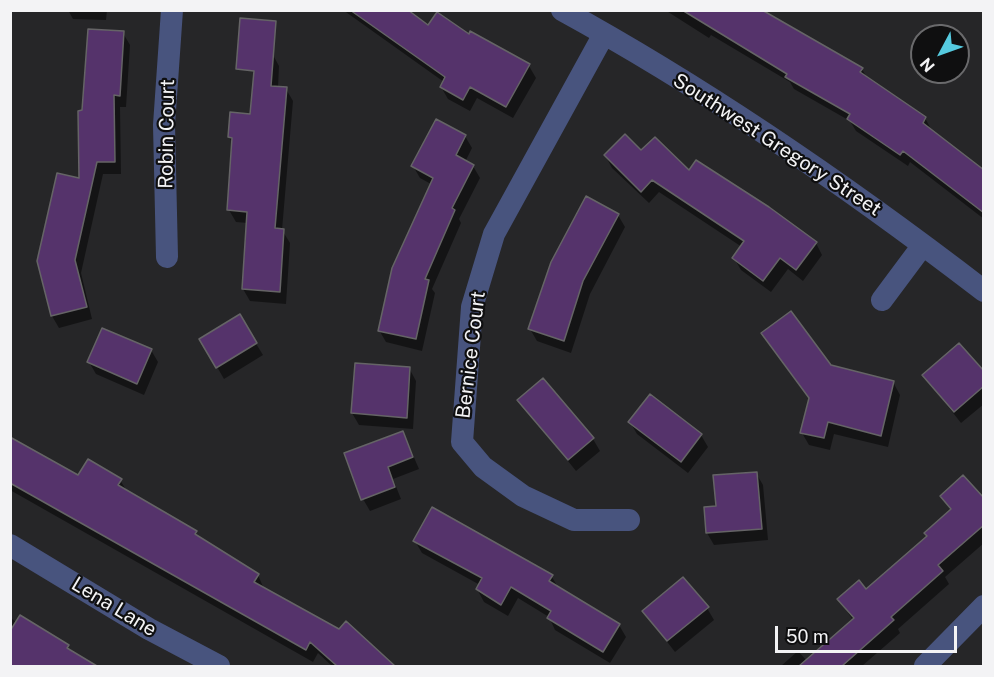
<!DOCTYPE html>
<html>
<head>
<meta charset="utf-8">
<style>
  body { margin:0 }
  #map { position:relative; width:994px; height:677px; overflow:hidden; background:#262628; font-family:"Public Sans",sans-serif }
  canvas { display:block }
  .frame { position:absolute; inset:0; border:12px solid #f3f3f5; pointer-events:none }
  .north { position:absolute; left:910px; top:24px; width:60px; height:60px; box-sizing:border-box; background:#0f0f10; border:2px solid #6a6a6c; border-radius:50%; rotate:229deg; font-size:16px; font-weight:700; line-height:24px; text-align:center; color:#f3f3f5 }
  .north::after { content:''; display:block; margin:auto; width:21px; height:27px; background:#55cadf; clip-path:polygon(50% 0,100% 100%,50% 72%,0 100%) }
  .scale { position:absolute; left:775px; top:626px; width:182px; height:27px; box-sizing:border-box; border:3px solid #f3f3f5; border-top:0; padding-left:8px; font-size:18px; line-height:21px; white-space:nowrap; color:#f3f3f5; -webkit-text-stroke:4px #0f0f10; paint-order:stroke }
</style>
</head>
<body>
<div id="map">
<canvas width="994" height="677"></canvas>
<div class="frame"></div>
<div class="north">N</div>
<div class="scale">50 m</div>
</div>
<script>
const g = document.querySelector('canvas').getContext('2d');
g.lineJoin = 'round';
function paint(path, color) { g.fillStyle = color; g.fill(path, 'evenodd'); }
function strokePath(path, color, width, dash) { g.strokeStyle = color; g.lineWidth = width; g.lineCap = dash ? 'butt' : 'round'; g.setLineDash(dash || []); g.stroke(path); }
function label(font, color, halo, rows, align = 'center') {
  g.font = font + ' "Public Sans",sans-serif'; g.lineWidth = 4.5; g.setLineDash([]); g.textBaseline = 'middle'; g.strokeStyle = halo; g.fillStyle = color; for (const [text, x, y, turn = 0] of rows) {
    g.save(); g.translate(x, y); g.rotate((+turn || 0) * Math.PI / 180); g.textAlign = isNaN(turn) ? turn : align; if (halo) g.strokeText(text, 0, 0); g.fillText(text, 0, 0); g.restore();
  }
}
const shadow = new Path2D(`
  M68 10H107L106 20 73 19Z
  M343 10H405L429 27 469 36 529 66 536 78 513 118 477 98 470 111 448 99 441 87 444 82Z
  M665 10H760L862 69 867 78 925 118 932 131 984 172V219L910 162 908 166 856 131 850 121 794 89 790 82 711 35 709 38Z
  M123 33 130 45 126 107H120L121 174H103L81 273 92 319 59 328 52 316 81 180 83 112Z
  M273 55 279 66 278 88 286 89 293 101 282 230 290 243 286 304 250 301 243 289 248 223 236 222 229 210 233 144 229 137 252 116Z
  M465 136 472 148 465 162 473 166 480 178 459 219 461 223 432 289 435 293 422 351 386 342 379 330 431 184 420 178 413 166Z
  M641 152 690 172 816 243 822 255 803 281 788 269 771 292 741 270 734 258 742 247 659 192 649 203 612 168 605 155Z
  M618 215 625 227 590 294 571 353 537 341 530 329Z
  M239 316 263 355 224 379 201 339Z
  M770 346 830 367 893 382 900 395 888 447 834 434 830 450 809 445 802 433 810 400Z
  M151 350 158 362 144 395 96 374 89 362Z
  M409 368 416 381 413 429 359 425 352 413Z
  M984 374V404L961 423 924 376Z
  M519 400 593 439 600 451 576 471Z
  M630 422 701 435 708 447 688 473 637 434Z
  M403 432 419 469 393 479 401 499 370 511 363 499Z
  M10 439 79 477 120 480 128 493 196 532 200 540 258 575 264 589 339 631 346 623 393 666H332L318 653 313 662 10 490Z
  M756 473 763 485 768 540 714 545 707 533 718 507Z
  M942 496 984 500V543L945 577 949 584 898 629 900 633 862 666H781L798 651 807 661 853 620 839 600 866 591 928 537 951 511Z
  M415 541 552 577 559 589 619 625 626 637 610 663 555 630 549 617 518 598 508 616 484 602 477 589 480 585 422 553Z
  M707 608 714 620 675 652 644 612Z
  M20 617 96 666H10V618L17 622Z`);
const building = new Path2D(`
  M350 10H408L428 25 437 12 469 34 470 31 530 64 506 107 470 87 463 100 440 87 445 77Z
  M682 10H762L863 68 860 72 926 117 923 123 984 170V213L903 151 900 155 847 119 850 114 785 77 787 74Z
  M240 18 276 21 271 86 287 87 275 228 284 229 280 292 242 289 247 212 227 210 232 138 228 137 230 112 250 114 254 71 236 69Z
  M88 29 124 31 120 96 114 95 115 162H97L75 260 87 307 51 316 37 261 57 173 79 178 78 111 82 110Z
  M436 119 466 135 456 155 474 165 452 208 455 210 425 279 429 280 416 339 378 331 392 268 433 178 411 166Z
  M625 134 641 150 655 137 689 170 696 160 769 207 817 242 796 270 780 258 763 281 732 258 744 241 652 180 641 192 604 155Z
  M586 196 619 214 583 281 564 341 528 329 551 262Z
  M791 311 831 365 894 381 881 436 828 422 824 438 800 433 809 398 761 333Z
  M240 314 257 343 216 368 199 339Z
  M102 328 152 349 137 384 87 362Z
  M959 343 984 371V386L954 412 922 375Z
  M355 363 410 367 407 418 351 413Z
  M543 378 594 438 568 460 517 400Z
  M650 394 702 434 681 462 628 422Z
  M403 431 413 457 388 467 395 487 361 500 344 453Z
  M10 437 78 475 88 459 122 479 118 485 197 531 195 534 259 574 254 582 339 629 346 621 395 666H337L310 642 306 650 10 483Z
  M757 472 762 529 706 533 704 507 716 506 713 475Z
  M963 475 984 498V525L938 565 943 571 891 617 894 620 842 666H799L854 618 837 599 859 580 866 589 927 536 924 533 951 509 940 496Z
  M432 507 553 575 549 581 620 624 603 652 547 618 551 611 511 587 501 605 476 589 482 578 413 541Z
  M683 577 709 607 667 641 642 611Z
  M20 615 69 645 67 648 97 666H10V631Z`);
const minor = new Path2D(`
  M562 10C710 91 850 188 984 291
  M604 34 494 234 472 307 462 442 483 467 523 496 574 520H629
  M167 257 164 125 172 10
  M882 300 923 245
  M10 545 149 629 219 666
  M925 666 984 606`);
const streetNames = [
  ["Robin Court",167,134,-89],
  ["Southwest Gregory Street",777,145,33],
  ["Bernice Court",471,355,-83],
  ["Lena Lane",114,607,31]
];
paint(shadow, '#0007');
paint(building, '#55336b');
strokePath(building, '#656466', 1.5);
strokePath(minor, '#48547e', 22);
label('20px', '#f3f3f5', '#0f0f10', streetNames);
</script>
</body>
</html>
